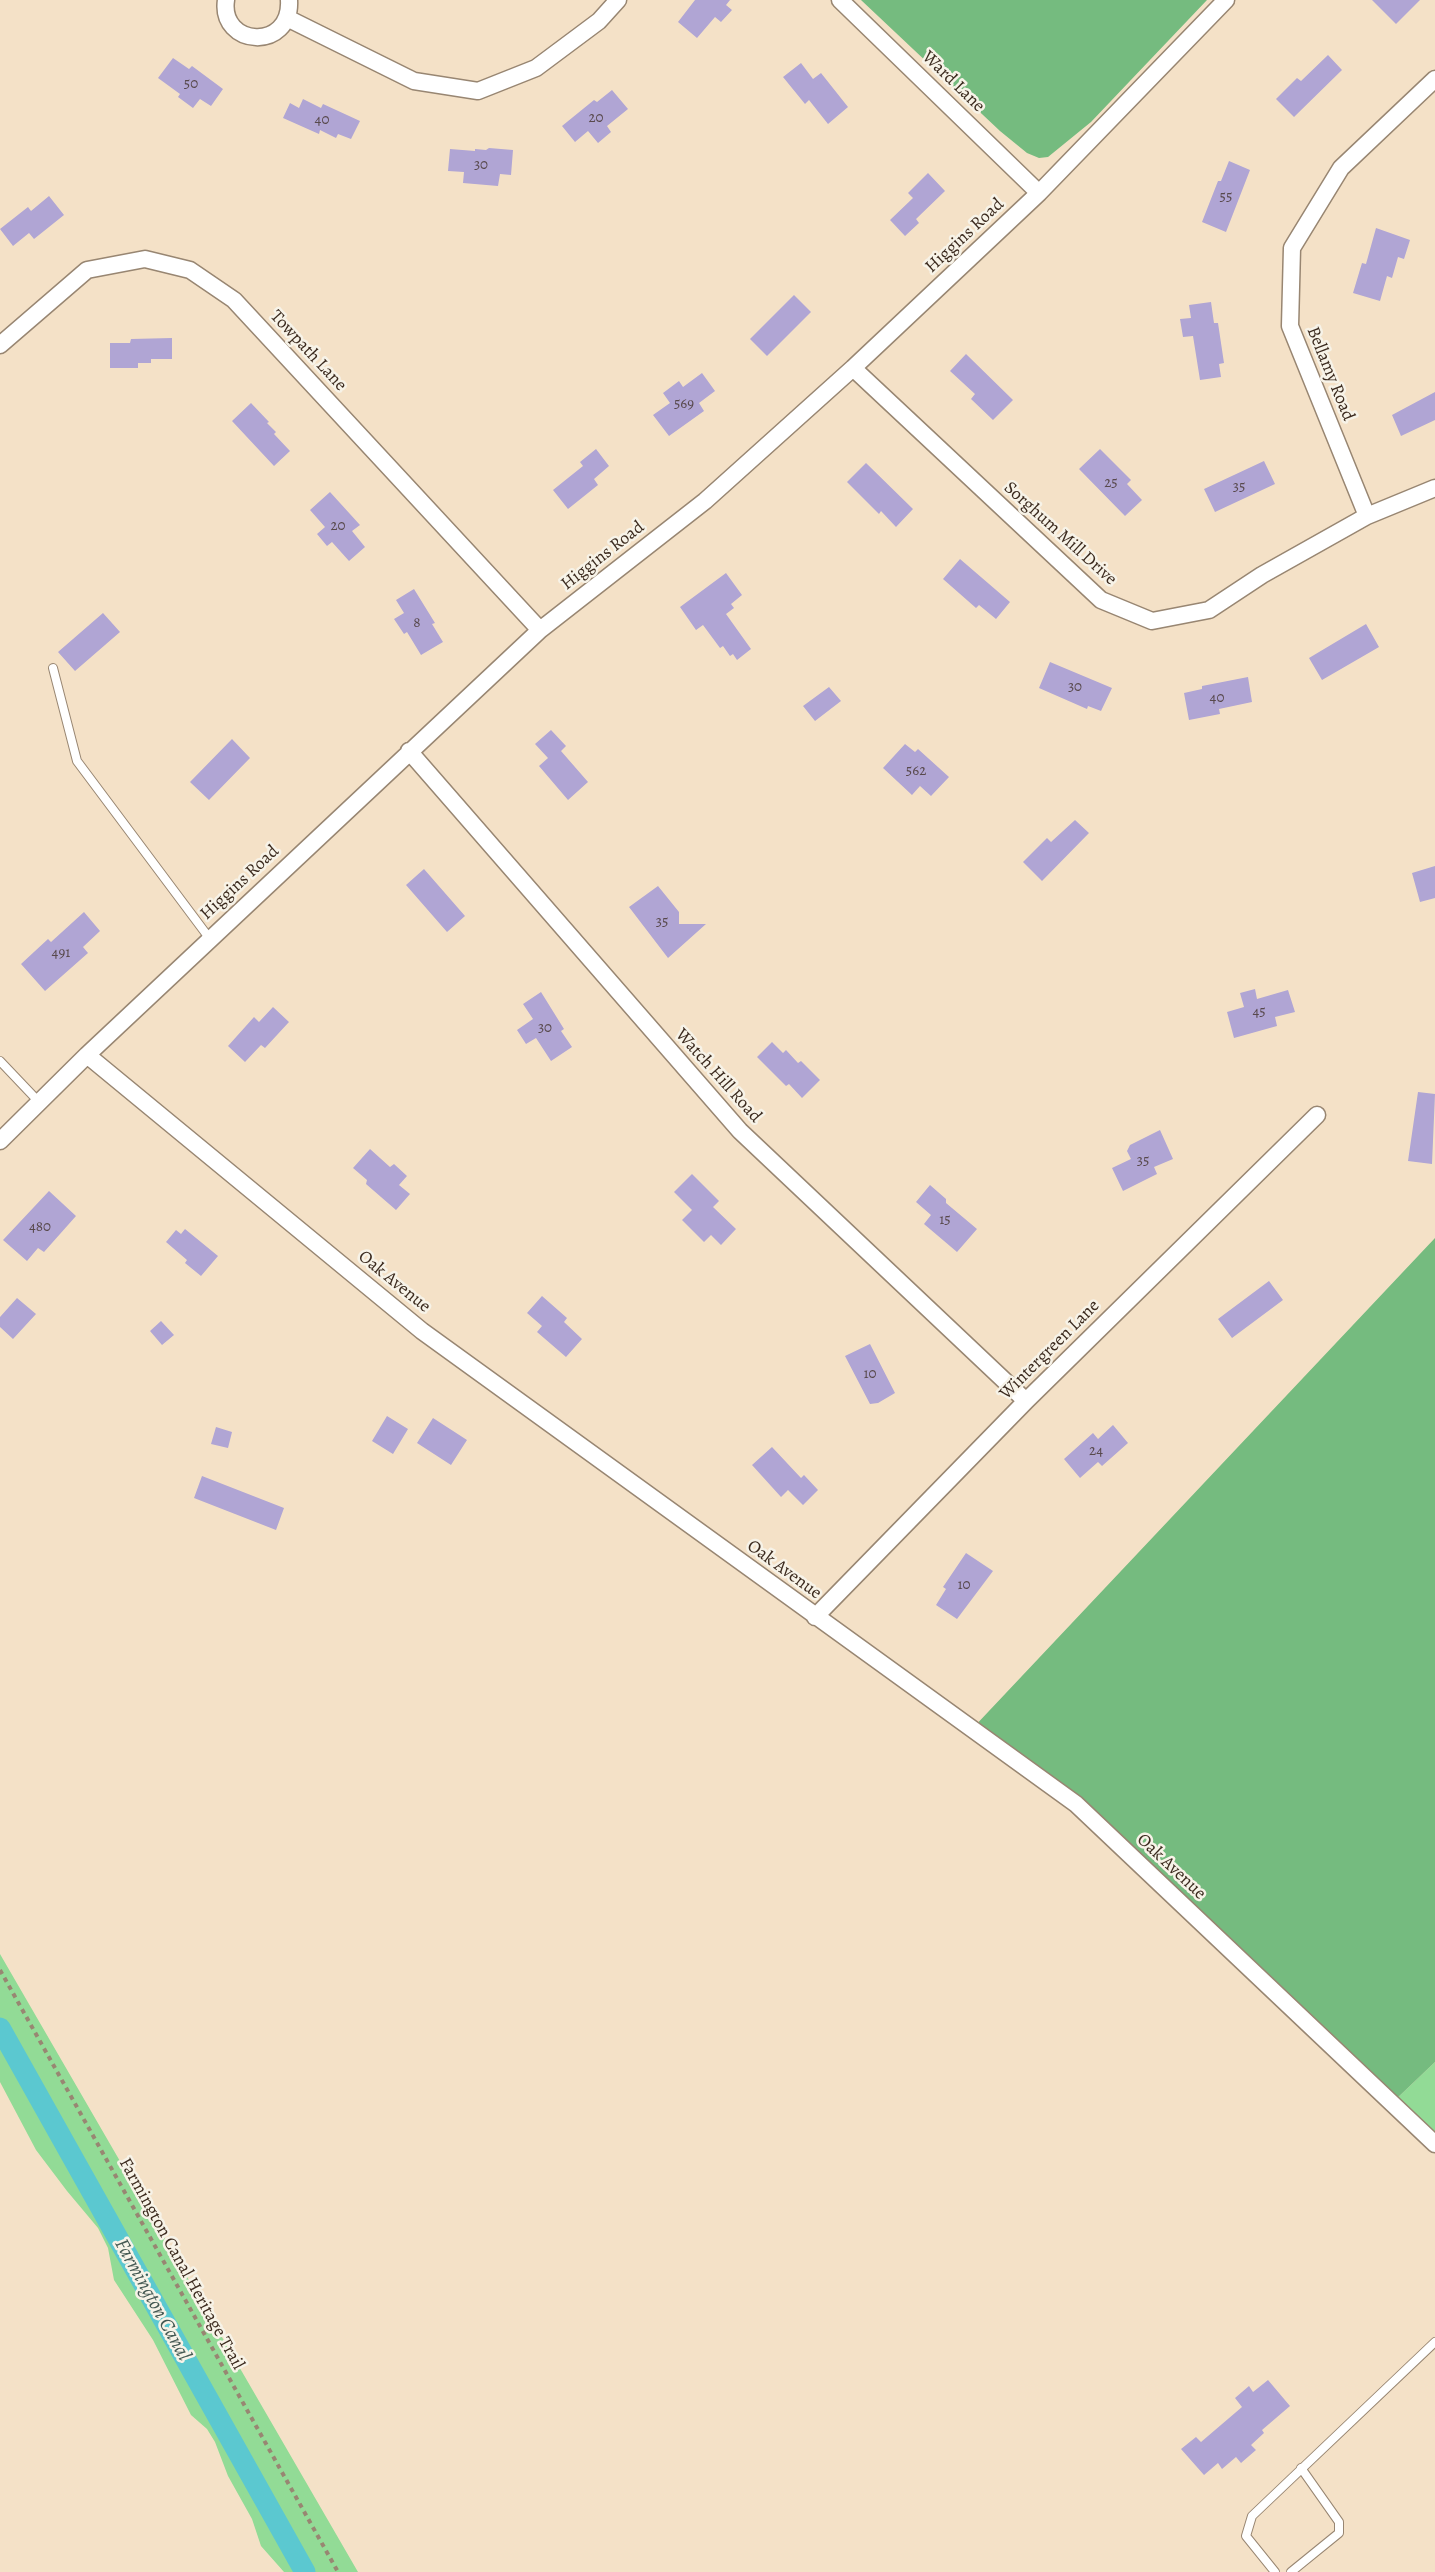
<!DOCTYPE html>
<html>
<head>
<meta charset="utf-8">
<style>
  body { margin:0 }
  canvas { display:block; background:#f4e1c7 }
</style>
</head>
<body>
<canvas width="1435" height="2572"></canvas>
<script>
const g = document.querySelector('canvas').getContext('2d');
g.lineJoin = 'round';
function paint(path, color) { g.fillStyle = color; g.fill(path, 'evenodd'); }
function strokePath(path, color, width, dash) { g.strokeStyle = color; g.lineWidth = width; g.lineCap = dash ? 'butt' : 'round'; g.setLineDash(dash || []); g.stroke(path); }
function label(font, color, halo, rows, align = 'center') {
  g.font = font + ' Alegreya,serif'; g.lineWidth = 5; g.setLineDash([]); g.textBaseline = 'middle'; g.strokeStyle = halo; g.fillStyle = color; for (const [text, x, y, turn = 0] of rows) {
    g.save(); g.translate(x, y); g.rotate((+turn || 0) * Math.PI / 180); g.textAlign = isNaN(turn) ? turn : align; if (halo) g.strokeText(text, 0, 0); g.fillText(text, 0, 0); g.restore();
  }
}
const green = new Path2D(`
  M0 1954 358 2572H284L261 2546 252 2519 228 2476 215 2442 207 2429 191 2415 153 2340 114 2280 108 2248 98 2228 67 2191 36 2150 0 2082Z
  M1435 2062V2144L1392 2103Z`);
const forest = new Path2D(`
  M861 0H1207L1091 122 1048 157 1039 158 1027 153 1000 131Z
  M1435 1238V2062L1392 2103 1076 1804 972 1729Z`);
const canal = new Path2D(`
  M0 2028 305 2572`);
const building = new Path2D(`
  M695 0H730L726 5 732 10 721 22 715 17 697 38 678 22Z
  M1372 0H1420L1396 24Z
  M1328 55 1342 70 1294 117 1276 99 1297 78 1301 81Z
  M173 58 189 69 192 66 223 89 211 106 200 99 193 108 178 97 180 94 158 78Z
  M801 63 813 79 821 73 848 107 828 124 809 100 805 104 783 77Z
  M612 90 628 109 607 126 611 132 598 143 588 131 575 142 562 126 594 100 597 102Z
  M303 99 321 108 323 104 360 121 351 139 338 134 336 138 320 130 319 134 283 118 290 103 299 108Z
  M489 148 513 150 511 175 500 174 498 186 463 183 464 172 448 171 450 149 475 151V149L486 150Z
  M1229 161 1250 170 1226 232 1202 222 1218 181H1221Z
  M928 173 945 191 916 219 919 223 905 236 890 220 913 198 908 193Z
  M49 196 64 215 34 239 29 233 13 246 0 229 28 207 31 211Z
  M1376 228 1410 240 1404 259 1398 257 1392 278 1387 276 1380 301 1353 293 1362 263 1366 264Z
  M794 295 811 312 767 356 750 339Z
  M1211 302 1214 323H1218L1224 363 1219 364 1221 377 1200 380 1193 336 1183 337 1180 319 1191 318 1189 305Z
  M172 338V359H151V363H138V368H110V343H130L131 339Z
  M966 354 1013 400 993 420 971 399 975 394 950 371Z
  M702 373 715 391 699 403 704 411 669 436 653 415 670 403 663 393 679 381 683 387Z
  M1435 392V420L1401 436 1392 415Z
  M251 403 269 422 267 423 276 432 274 434 290 451 274 466 232 421Z
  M596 449 609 466 594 479 598 485 568 509 553 490 583 466 580 462Z
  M1100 449 1131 480 1127 484 1142 500 1125 516 1079 469Z
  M1264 461 1275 484 1215 512 1204 489Z
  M866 463 913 509 896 527 881 511 879 514 847 482Z
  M330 492 360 525 352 531 365 547 349 561 332 542 327 546 317 534 325 527 310 510Z
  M960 559 1010 602 996 619 979 605 976 608 943 579Z
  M726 573 742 595 731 604 734 608 726 614 751 649 737 660 733 654 730 656 723 646 720 648 703 625 696 630 680 607Z
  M414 589 435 623 432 624 443 642 421 655 407 632 404 634 394 619 404 613 396 600Z
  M103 613 120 632 75 671 58 652Z
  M1366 624 1379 647 1322 680 1309 658Z
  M1050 662 1112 688 1101 711 1088 706 1087 709 1039 688Z
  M1248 677 1252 702 1219 709 1220 714 1189 720 1184 693 1202 689V686Z
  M829 687 841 701 815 721 803 706Z
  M551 730 566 746 561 751 588 782 568 800 539 766 548 758 535 744Z
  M232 739 250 758 209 800 190 782Z
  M905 744 915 752 918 749 949 777 931 796 920 786 912 795 883 768Z
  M1075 820 1089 833 1042 881 1023 862 1047 838 1051 842Z
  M1435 866V898L1420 902 1412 873Z
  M424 869 465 916 447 932 406 885Z
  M658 886 679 912V924H706L668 958 629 907Z
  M84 912 100 931 83 947 88 953 45 991 21 964 48 939 51 942Z
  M1255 989 1257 999 1288 990 1295 1012 1275 1017 1277 1026 1234 1038 1227 1012 1244 1007 1240 993Z
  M541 992 564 1029 561 1031 572 1047 551 1061 536 1038 526 1044 517 1030 533 1019 523 1004Z
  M273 1007 289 1022 265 1048 261 1045 245 1062 228 1046 254 1017 259 1022Z
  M772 1042 783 1053 786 1050 798 1063 801 1061 820 1080 802 1098 789 1084 786 1086 757 1057Z
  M1418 1092 1435 1094 1432 1164 1408 1161Z
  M1160 1130 1173 1159 1154 1167 1157 1174 1123 1191 1112 1168 1131 1159 1127 1151 1130 1145Z
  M370 1149 390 1167 394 1164 407 1176 399 1185 410 1194 396 1210 366 1184 367 1180 353 1168Z
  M692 1174 719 1201 713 1207 736 1229 721 1245 711 1235 704 1242 682 1220 692 1210 674 1192Z
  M930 1185 946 1199V1203L977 1229 957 1252 924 1224 931 1215 916 1202Z
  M49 1191 76 1216 44 1252 38 1248 27 1261 3 1240Z
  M185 1229 218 1256 201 1276 185 1263 187 1260 166 1242 176 1230 181 1234Z
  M1269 1281 1283 1300 1232 1338 1218 1319Z
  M542 1296 567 1318 564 1322 582 1339 566 1357 537 1332 542 1326 527 1313Z
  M17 1298 36 1314 13 1339 0 1327V1317Z
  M161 1321 174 1335 162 1345 150 1331Z
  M870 1344 895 1393 878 1403 870 1404 845 1356Z
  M387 1416 408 1429 393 1454 372 1441Z
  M433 1418 467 1440 451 1465 417 1443Z
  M1113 1425 1128 1443 1102 1466 1098 1462 1080 1478 1064 1459 1093 1433 1098 1439Z
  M216 1427 232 1432 228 1448 211 1444Z
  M772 1447 801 1478 804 1475 818 1490 803 1505 788 1490 781 1497 752 1465Z
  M202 1476 284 1508 276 1530 194 1498Z
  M966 1553 993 1571 957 1619 936 1605 946 1589 943 1587Z
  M1268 2380 1290 2406 1262 2430 1264 2433 1251 2445 1256 2450 1241 2463 1236 2457 1222 2469 1218 2463 1204 2475 1181 2449 1196 2437 1201 2442 1242 2407 1235 2398 1249 2386 1253 2392Z`);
const path = new Path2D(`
  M0 1970 338 2572`);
const service = new Path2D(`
  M53 668 77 761 210 939
  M0 1061 39 1102
  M1275 2572 1246 2536 1252 2516 1435 2342
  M1291 2572 1339 2533V2522L1301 2468`);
const minor = new Path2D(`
  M226 0C219 47 292 52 289 0
  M840 0 1039 193
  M287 18 414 81 478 91 536 68 599 21 618 0
  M0 345 87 270 145 259 190 270 234 300 540 630
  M853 368 1101 600 1152 621 1209 610 1262 575 1367 516 1435 488
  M1367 516 1290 326 1292 248 1341 168 1435 79
  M409 751 740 1131 1026 1401
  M87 1055 422 1331 1076 1804 1435 2144
  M0 1141 87 1055 540 630 705 501 853 368 1039 193 1226 0
  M815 1617 1026 1401 1317 1115`);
const numberNames = [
  ["50",191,84],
  ["20",596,118],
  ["40",322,120],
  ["30",481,165],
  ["55",1226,197],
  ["569",684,404],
  ["25",1111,483],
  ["35",1239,487],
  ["20",338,526],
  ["8",417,623],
  ["30",1075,687],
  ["40",1217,698],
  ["562",916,771],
  ["35",662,922],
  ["491",61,953],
  ["45",1259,1012],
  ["30",545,1028],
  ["35",1143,1161],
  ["15",945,1220],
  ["480",40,1227],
  ["10",870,1374],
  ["24",1096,1451],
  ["10",964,1585]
];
const streetNames = [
  ["Ward Lane",953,82,44],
  ["Higgins Road",965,236,-43],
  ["Towpath Lane",308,351,47],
  ["Bellamy Road",1330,374,68],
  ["Sorghum Mill Drive",1060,534,42],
  ["Higgins Road",603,556,-38],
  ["Higgins Road",240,883,-43],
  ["Watch Hill Road",718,1076,48],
  ["Oak Avenue",394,1282,39],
  ["Wintergreen Lane",1050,1350,-45],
  ["Oak Avenue",784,1570,36],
  ["Oak Avenue",1171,1867,43],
  ["Farmington Canal Heritage Trail",181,2264,61]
];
const waterNames = [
  ["Farmington Canal",152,2300,61]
];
paint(green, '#92db96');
paint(forest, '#75bb7f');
strokePath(canal, '#5bc8d0', 21);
paint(building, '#b0a5d4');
strokePath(service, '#988672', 10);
strokePath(minor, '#988672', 19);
strokePath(path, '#988672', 4, [4.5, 4.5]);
strokePath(service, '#fff', 8);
strokePath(minor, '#fff', 16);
label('15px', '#58494c', null, numberNames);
label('18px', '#3b2a1e', '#f7f3e8', streetNames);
label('italic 20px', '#455953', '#f7f3e8', waterNames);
</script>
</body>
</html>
